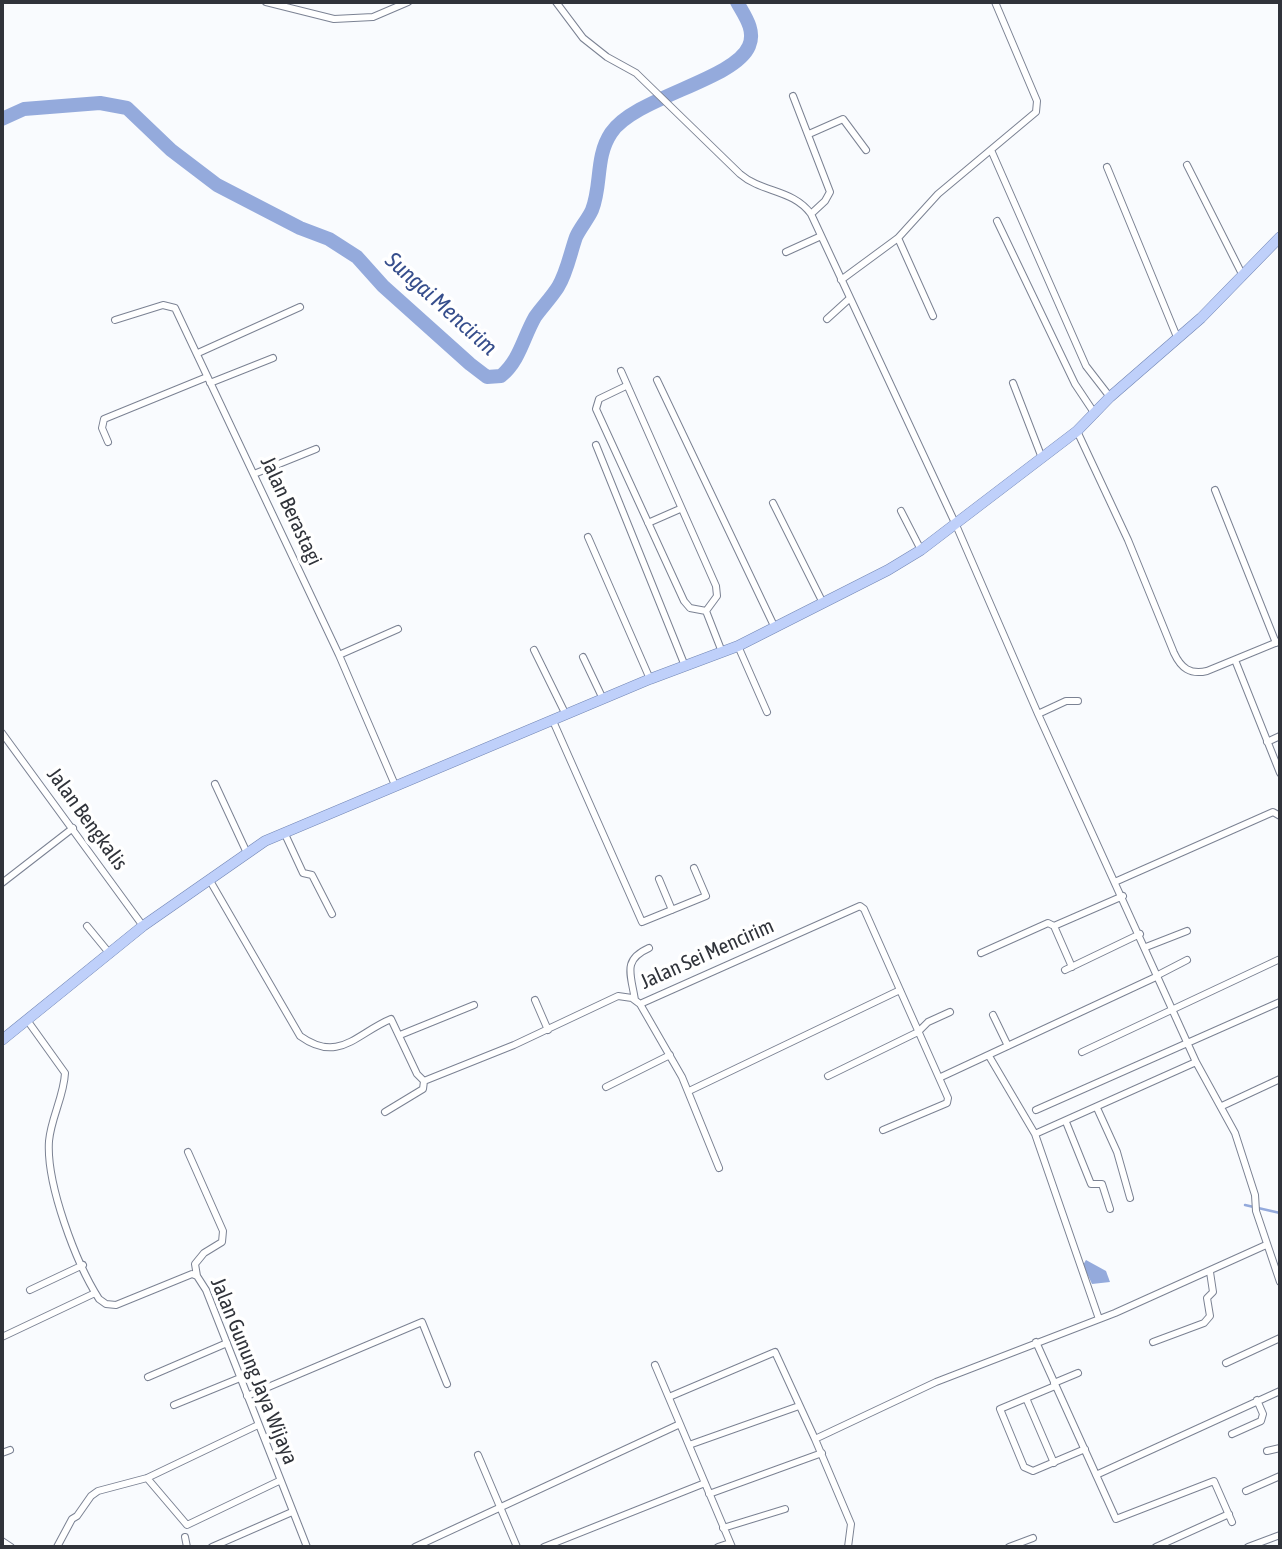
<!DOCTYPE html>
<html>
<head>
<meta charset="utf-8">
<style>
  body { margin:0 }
  #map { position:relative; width:1282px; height:1549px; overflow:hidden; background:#f9fbfe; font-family:"Asap Condensed",sans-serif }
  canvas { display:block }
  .frame { position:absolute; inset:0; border:4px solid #30333a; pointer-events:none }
</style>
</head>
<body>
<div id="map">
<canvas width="1282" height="1549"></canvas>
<div class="frame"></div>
</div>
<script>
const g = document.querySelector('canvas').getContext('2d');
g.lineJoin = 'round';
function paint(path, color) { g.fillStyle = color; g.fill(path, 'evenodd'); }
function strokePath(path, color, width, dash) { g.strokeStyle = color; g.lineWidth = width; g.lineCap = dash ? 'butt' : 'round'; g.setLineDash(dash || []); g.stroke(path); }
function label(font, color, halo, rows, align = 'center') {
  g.font = font + ' "Asap Condensed",sans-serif'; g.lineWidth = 7; g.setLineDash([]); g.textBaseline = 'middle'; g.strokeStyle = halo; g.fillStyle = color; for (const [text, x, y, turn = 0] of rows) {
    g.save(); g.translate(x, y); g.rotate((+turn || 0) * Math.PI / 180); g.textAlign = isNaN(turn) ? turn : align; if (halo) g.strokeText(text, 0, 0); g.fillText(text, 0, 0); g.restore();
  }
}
const water = new Path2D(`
  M1086 1260 1106 1271 1110 1282 1092 1284 1083 1265Z`);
const stream = new Path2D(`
  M1245 1205 1280 1213`);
const river = new Path2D(`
  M2 119 24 109 100 103 127 108 171 150 217 185 300 228 329 239 357 257 383 286 470 364 487 377 501 376C520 360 523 338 535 317 542 307 551 298 558 287 567 272 570 254 576 237 580 228 588 219 592 210 602 185 595 157 611 133 635 97 735 80 749 46 756 30 744 15 737 2`);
const street = new Path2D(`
  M266 2 334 19 373 17 408 2
  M556 2 583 38 607 57 636 73 740 174C762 193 793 189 811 214L956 525 1038 714 1196 1062 1235 1133 1255 1195 1256 1211 1280 1282
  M793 96 830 192 825 201 811 214
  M809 134 843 119 866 150
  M991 150 1086 366 1110 397
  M1187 165 1243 276
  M1107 167 1177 337
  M997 221 1075 384 1095 414
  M898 238 933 316
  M786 252 819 237
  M841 280 898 238 938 194 1036 112 1037 101 995 2
  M827 319 849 299
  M115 320 163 305 175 308 339 655 395 785
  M198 353 300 307
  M621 371 716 586 717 596 706 611 722 652
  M657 380 775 628
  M210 383 273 358
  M1013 383 1042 458
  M626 386 599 399 596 409 684 601 690 608 706 611
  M1077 431 1128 540 1174 653C1181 668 1190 675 1207 671L1280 641
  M108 442 102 428 104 419 207 377
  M596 445 685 666
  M254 474 316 449
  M1215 490 1276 643
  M773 503 823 603
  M901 511 921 550
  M648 523 680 509
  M588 537 650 679
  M738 646 767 712
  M534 650 566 715
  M339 655 398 629
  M583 657 603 699
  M1235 660 1280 773
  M1038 714 1066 701H1078
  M553 721 642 922 706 896 694 868
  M2 733 143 926
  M1267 742 1280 736
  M215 784 247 853
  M284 832 303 873 312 875 332 914
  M209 879 300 1036C339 1064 357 1033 391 1019L417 1074 424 1081
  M659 879 672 910
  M1117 881 1273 812 1280 816
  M2 883 73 828
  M87 926 110 954
  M1054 926 1072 967
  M1146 947 1187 931
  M981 953 1048 923 1054 926 1123 896
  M1065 970 1140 934
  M1158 975 1187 960
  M535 1000 548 1030
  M635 1000C631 974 622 960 649 948
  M640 1004 860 906 864 909 948 1098 947 1103 883 1130
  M993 1015 1008 1046
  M27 1020 65 1073C64 1096 51 1118 49 1141 46 1184 76 1263 99 1299L106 1304 116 1305 192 1274 197 1276
  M400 1035 474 1005
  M1082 1052 1280 959
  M989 1056 1035 1134 1099 1319
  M828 1076 918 1032 928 1022 950 1012
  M941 1077 1158 976
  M424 1081 514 1045 618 996 632 998 640 1004 682 1077 719 1168
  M606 1087 670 1055
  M689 1091 900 990
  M1222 1106 1280 1079
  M1097 1108 1117 1152 1130 1198
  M1036 1110 1280 1002
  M385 1112 423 1089 424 1081
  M1066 1122 1091 1184H1102L1110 1209
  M1035 1134 1196 1062
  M188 1152 223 1231 222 1242 204 1253 195 1264 197 1276 206 1290 307 1547
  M30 1290 83 1265
  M2 1337 95 1293
  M1036 1342 1116 1519 1214 1481 1232 1522
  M1153 1342 1204 1323 1210 1316 1207 1298 1213 1292 1210 1272
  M1226 1363 1280 1338
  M148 1377 227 1343
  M1054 1383 1078 1373
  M1055 1386 1000 1409 1024 1467 1033 1471 1085 1449
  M247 1396 422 1322 447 1384
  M669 1397 775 1352 815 1439 936 1382 1115 1313 1266 1245
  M1026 1398 1054 1463
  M174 1405 240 1378
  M680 1424 732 1547
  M1232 1434 1261 1421 1263 1414 1257 1400
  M815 1439 851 1524 848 1547
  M689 1445 799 1406
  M1267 1451 1280 1448
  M2 1453 10 1450
  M478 1455 517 1547
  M1096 1475 1280 1391
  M147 1478 187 1525 279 1481
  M1246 1491 1280 1476
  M709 1494 822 1453
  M723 1528 785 1509
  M185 1537 187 1547
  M2 1541 11 1547
  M57 1547 72 1519 77 1516 91 1496 98 1491 147 1478 258 1425
  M212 1547 292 1512
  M415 1547 680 1424 655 1365
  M544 1547 705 1483
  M718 1547 730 1543
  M1009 1547 1033 1538
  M1156 1547 1229 1514
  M1248 1547 1280 1535`);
const primary = new Path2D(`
  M2 1040 143 926 265 841 650 679 738 646 888 570 921 550 1077 431 1110 397 1201 318 1280 237`);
const streetNames = [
  ["Jalan Berastagi",291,511,65],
  ["Jalan Bengkalis",87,819,54],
  ["Jalan Sei Mencirim",707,954,-24],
  ["Jalan Gunung Jaya Wijaya",254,1371,68]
];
const waterNames = [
  ["Sungai Mencirim",441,304,42]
];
paint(water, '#94aadc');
strokePath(stream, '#94aadc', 2.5);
strokePath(river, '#94aadc', 14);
strokePath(street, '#7b8293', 8);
strokePath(primary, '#7185b4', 11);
strokePath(street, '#fff', 6);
strokePath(primary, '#bfd0fa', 10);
label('21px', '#30333a', '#fff', streetNames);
label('italic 23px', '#364e8c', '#fff', waterNames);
</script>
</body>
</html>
